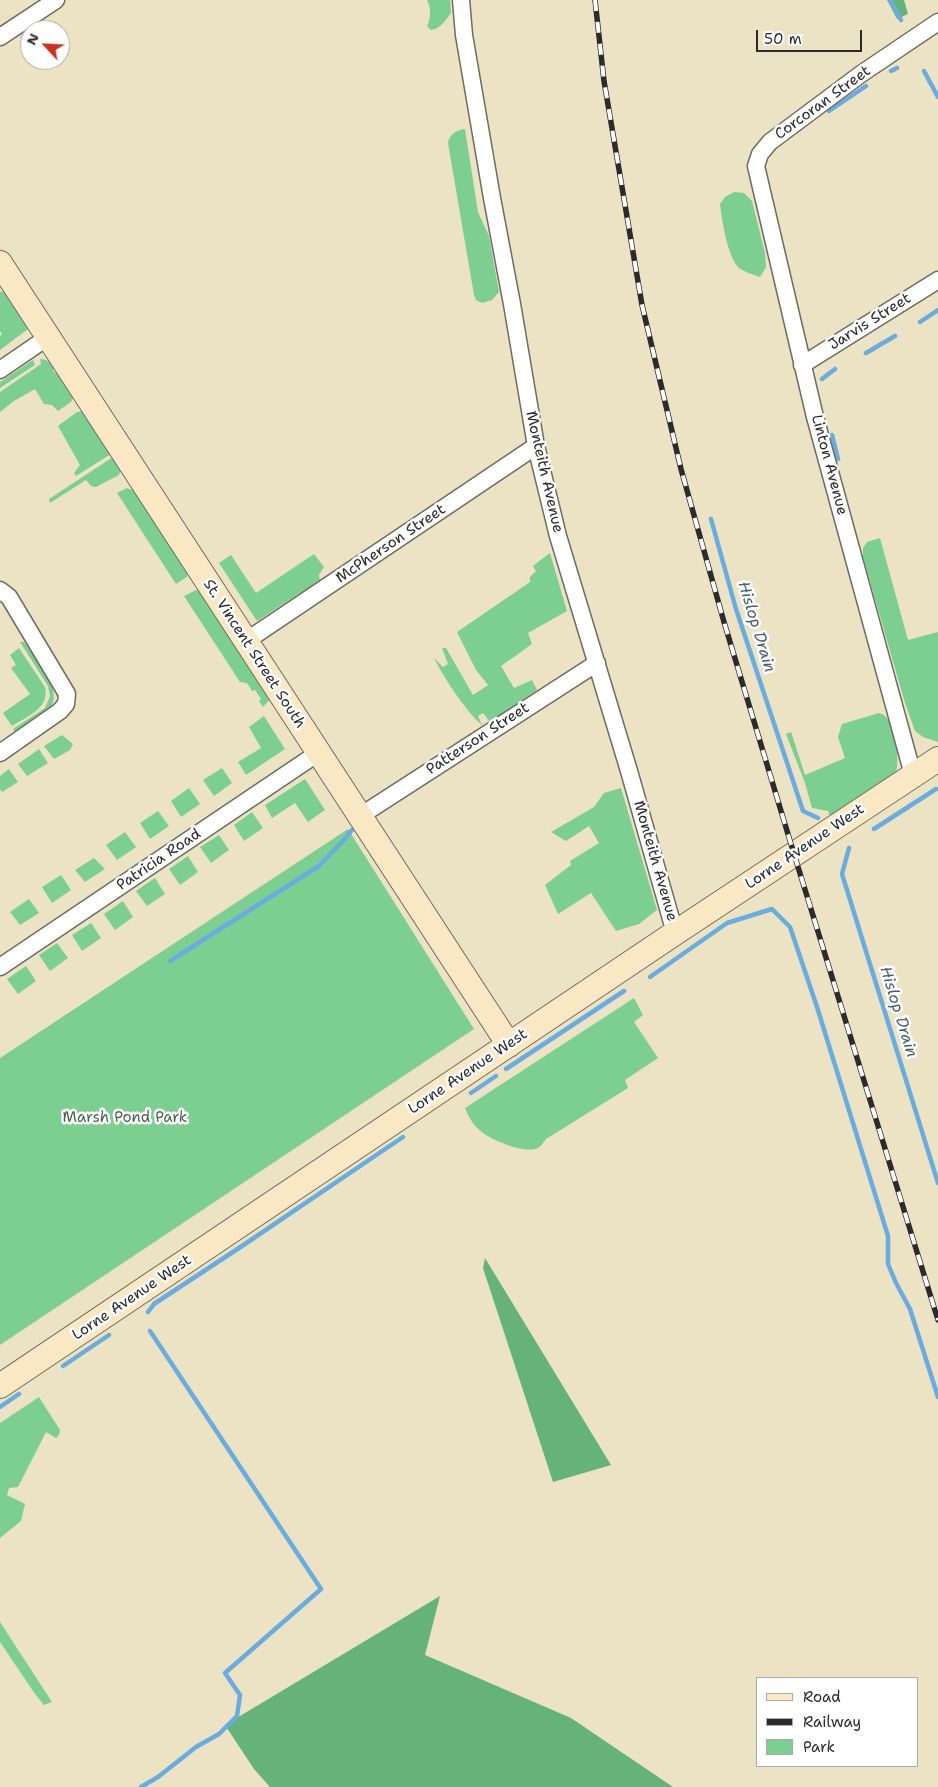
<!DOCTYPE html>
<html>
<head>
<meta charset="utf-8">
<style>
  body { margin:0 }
  #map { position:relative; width:938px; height:1787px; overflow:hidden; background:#ebe3c3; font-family:"Shantell Sans",sans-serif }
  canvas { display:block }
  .legend { position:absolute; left:756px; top:1677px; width:162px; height:90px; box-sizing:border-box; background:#fff; border:1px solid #aaa; margin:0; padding:6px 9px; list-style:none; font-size:15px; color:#2b2b2b }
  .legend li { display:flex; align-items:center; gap:10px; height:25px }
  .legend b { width:25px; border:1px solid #aaa }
  .north { position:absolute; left:20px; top:20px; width:50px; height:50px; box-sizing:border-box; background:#fff; border:1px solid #aaa; border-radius:50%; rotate:295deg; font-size:14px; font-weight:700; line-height:20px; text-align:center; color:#2b2b2b }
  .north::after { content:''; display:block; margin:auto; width:18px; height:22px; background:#c8321e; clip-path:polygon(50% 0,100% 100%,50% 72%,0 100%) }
  .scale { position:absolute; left:756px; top:30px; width:106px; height:22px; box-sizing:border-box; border:2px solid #2b2b2b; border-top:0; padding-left:6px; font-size:15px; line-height:18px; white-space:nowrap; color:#2b2b2b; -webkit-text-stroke:4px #fff; paint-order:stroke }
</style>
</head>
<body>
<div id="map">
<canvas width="938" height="1787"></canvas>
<ul class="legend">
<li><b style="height:6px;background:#fae7c3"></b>Road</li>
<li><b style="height:6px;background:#2b2b2b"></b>Railway</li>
<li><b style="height:14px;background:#7dcf91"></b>Park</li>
</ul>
<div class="north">N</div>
<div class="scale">50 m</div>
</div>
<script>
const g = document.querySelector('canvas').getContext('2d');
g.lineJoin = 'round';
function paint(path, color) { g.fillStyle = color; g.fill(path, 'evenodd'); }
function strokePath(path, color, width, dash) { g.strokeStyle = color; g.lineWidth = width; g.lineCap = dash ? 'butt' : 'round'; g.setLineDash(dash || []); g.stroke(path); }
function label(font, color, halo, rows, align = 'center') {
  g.font = font + ' "Shantell Sans",sans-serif'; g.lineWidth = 5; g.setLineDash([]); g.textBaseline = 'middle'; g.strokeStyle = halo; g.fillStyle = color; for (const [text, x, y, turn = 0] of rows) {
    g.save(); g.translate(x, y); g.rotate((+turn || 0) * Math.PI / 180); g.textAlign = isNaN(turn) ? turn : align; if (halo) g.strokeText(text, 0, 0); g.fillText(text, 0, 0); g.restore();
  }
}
const green = new Path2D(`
  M427 0H450L451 13C446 20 440 29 431 30L427 26C431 18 431 8 427 0Z
  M465 129 478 212 489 236 499 292 492 300 482 303 476 300 474 295 448 143C449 135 456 130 465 129Z
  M734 192 744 193 752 201 765 253 766 267 760 277C754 275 744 272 739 268 727 256 722 220 720 204L725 197Z
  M3 291H5L28 326V329L0 350V336L2 334 0 331V292Z
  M40 359C47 359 52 363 55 368L53 370 55 373 58 372 74 396 71 402 58 411 52 405 44 404 35 389 14 401 0 412V392L41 364Z
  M33 360 35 365 0 388V382Z
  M83 411 111 454 76 476 74 473 80 465 58 426 77 412Z
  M113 457 121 468 119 475 96 487 91 486 86 480 50 503 49 499Z
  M127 488 135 491 188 572 187 577 176 584 117 493Z
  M880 538 908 640 938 632V742L923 737 915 731 905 703 863 557V548L867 542Z
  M550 553 567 611 528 633 532 644 501 666 514 688 532 680 537 690 490 722 483 713 478 716 482 725C466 712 443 676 434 658L443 667 448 664 442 648H446L473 695 488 685 476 670 457 632 530 582V577L536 571 533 566Z
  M314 554 324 567 319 575 320 580 257 621 219 563 231 555 256 593Z
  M196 590 201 592 271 698 263 707 259 701 261 699 255 690 252 691 247 683 240 682 184 596Z
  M20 642H24C35 657 63 688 51 707 45 716 25 726 16 733L13 729 45 708 50 696 48 686Z
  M19 648 45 687C50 708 28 716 12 726L3 713 30 694 11 668 16 665 10 655Z
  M879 713C896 716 900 758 896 773L830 816 828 811 812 808 805 783 786 734 791 732 805 775 845 758 838 737 842 724Z
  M264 716 285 749 246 775 238 762 261 748 249 727Z
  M62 735 73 744 70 750 54 759 44 746Z
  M39 749 48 763 27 776 18 764Z
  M222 768 232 783 214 796 203 780Z
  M9 769 18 782 2 792 0 789V776Z
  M305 779 325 810 308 822 295 803 272 818 265 805Z
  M189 788 200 804 181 817 171 801Z
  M621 788 657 910 639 924 616 931 591 893 558 914 545 885 571 865 570 861 599 843 589 826 566 841 551 832 594 807 604 793Z
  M158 811 169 826 150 839 140 823Z
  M252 812 263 828 244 841 234 825Z
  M348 829 474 1029 0 1345V1058Z
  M125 832 136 847 117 860 106 845Z
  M219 835 229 850 211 863 200 847Z
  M188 856 198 872 180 885 169 869Z
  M94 858 105 869 85 882 75 870Z
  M61 875 71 890 52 903 42 887Z
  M155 878 165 894 147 906 136 891Z
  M29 899 39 913 20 925 10 912Z
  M123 901 133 917 115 930 104 914Z
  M91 923 101 938 82 951 72 935Z
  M57 943 68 958 50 971 39 955Z
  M26 966 36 981 18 994 7 979Z
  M634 998 643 1015 634 1022 658 1058 625 1080 628 1088 546 1139C544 1142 541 1146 538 1148 526 1154 497 1142 486 1135 476 1129 469 1119 465 1108Z
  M39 1397 60 1430 59 1435 56 1438 46 1432 18 1487 9 1488 7 1495 25 1504 21 1521 0 1538V1423Z
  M0 1622 52 1702 44 1705 35 1694 0 1642Z`);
const forest = new Path2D(`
  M887 0H904L908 14 897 19Z
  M485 1258 611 1465 553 1482 483 1268Z
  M440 1596 425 1655 571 1718 673 1787H270L254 1769 225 1725Z`);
const stream = new Path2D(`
  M890 0 901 20
  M891 71 897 68
  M924 71 938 97
  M829 111 866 86
  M920 322 938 310
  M866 353 895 336
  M822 379 835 369
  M832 435 838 459
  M711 519 736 609 803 811 818 818
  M874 829 936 789
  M849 848 842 874 938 1183
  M170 961 319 866 343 841 352 830
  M650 977 727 923 772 909 790 927 817 1007 888 1236V1264L896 1283 910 1309 938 1397
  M506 1069 624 991
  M471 1093 496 1076
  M148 1312 154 1304 242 1246 403 1137
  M63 1366 109 1335
  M0 1407 19 1394
  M141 1787 158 1777 196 1747 219 1734 237 1716 240 1695 225 1673 321 1589 150 1331`);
const street = new Path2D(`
  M461 0 464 35 492 198 512 304 536 446 558 536 629 771 675 933
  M0 37 56 0
  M802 365 938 280
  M0 370 48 337
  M0 590 9 597 67 694 66 704 60 711 0 753
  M246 641 536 446
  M913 775 815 417 756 166 760 154 770 142 861 74 938 22
  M360 816 597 663
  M0 967 318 753`);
const secondary = new Path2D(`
  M0 263 509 1045
  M0 1386 675 933 938 759`);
const rail = new Path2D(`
  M595 0 604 81 642 305 681 469 724 622 794 854 938 1320`);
const streetNames = [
  ["Corcoran Street",823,103,-36],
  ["Jarvis Street",870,322,-32],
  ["Linton Avenue",829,465,75],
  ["Monteith Avenue",544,472,77],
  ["McPherson Street",391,544,-34],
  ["St. Vincent Street South",254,654,57],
  ["Patterson Street",478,739,-33],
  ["Lorne Avenue West",805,847,-34],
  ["Patricia Road",159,860,-34],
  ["Monteith Avenue",655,861,74],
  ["Lorne Avenue West",468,1072,-34],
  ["Lorne Avenue West",132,1298,-34]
];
const parkNames = [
  ["Marsh Pond Park",125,1118]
];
const waterNames = [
  ["Hislop Drain",756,627,73],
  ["Hislop Drain",898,1012,73]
];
paint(green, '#7dcf91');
paint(forest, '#66b27b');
strokePath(stream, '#6bacdf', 4.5);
strokePath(street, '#6e6b60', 19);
strokePath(secondary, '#6e6b60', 26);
strokePath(street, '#fff', 16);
strokePath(secondary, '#fae7c3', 24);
strokePath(rail, '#2b2b2b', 5.5);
strokePath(rail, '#fff', 4, [11]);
label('15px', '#2b2b2b', '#fff', streetNames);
label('15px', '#48644f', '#fff', parkNames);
label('italic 16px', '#455f73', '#fff', waterNames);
</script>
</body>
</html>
